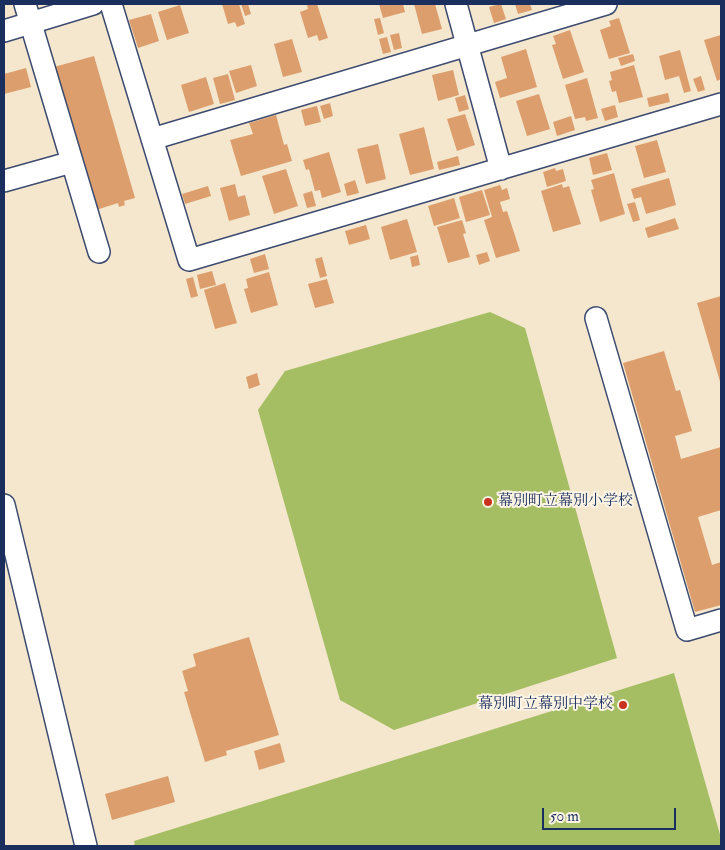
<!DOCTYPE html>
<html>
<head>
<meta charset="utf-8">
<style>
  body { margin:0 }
  #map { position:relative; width:725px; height:850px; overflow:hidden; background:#f4e7cd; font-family:"IM FELL Double Pica",serif }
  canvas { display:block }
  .frame { position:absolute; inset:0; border:5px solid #1b2f5e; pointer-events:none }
  .scale { position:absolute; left:542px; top:808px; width:134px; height:22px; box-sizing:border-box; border:2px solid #1b2f5e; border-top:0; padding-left:6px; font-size:15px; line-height:18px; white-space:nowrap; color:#1b2f5e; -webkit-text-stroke:4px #fcf5e5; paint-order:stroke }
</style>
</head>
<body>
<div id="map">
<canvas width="725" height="850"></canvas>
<div class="frame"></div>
<div class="scale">50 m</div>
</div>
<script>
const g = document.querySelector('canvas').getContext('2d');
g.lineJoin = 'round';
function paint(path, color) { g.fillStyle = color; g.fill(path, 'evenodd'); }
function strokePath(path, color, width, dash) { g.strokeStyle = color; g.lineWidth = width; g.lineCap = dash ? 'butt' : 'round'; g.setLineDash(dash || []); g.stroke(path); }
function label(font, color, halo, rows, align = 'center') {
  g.font = font + ' "IM FELL Double Pica","Noto Serif JP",serif'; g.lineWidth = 4; g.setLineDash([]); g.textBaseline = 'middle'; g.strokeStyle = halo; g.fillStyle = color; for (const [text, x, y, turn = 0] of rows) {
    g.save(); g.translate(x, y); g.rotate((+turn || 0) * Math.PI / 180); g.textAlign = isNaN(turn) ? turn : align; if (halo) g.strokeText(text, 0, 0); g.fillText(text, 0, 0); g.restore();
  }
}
const green = new Path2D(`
  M490 312 525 328 617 658 394 730 340 700 258 410 285 371Z
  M674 673 721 838V846H135L134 841Z`);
const building = new Path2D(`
  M222 4H239L245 24 237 27 235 22 228 24Z
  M241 4H248L251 14 245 16Z
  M311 4H317L328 38 319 41 317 35 308 38 300 12 308 9 307 5Z
  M379 4H403L405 12 383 18Z
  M414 4H435L442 29 422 34Z
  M500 4H501L506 19 494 23 489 7Z
  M515 4H530L532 10 518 14Z
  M180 5 189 33 167 40 158 12Z
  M151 14 159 41 138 48 129 20Z
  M380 18 384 33 378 35 374 19Z
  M619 18 630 53 609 59 600 30 611 26 609 21Z
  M570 30 584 72 563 79 552 45 556 44 553 36Z
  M399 33 402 48 394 50 390 35Z
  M721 35V79L717 81 704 40Z
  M387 37 391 52 383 54 379 39Z
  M292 39 302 72 283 77 274 44Z
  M526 49 537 87 500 98 495 82 507 78 501 57Z
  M680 50 691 91 684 93 679 76 665 80 659 56Z
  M633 54 635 61 621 66 618 58Z
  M94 56 135 198 124 201 125 205 119 207 118 203 96 210 54 67Z
  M251 65 257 86 236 93 229 71Z
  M634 65 643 97 619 103 616 91 612 92 609 81 612 80 610 72Z
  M26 68 31 87 4 94V74Z
  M453 70 459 95 438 101 432 75Z
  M228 74 235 100 220 104 213 78Z
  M701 76 705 90 698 92 693 79Z
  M206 77 214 104 189 112 181 85Z
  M587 78 598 118 586 121 585 117 575 119 565 85Z
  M668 93 670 102 649 107 647 98Z
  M539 94 550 129 527 136 516 101Z
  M465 95 469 109 459 112 455 98Z
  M330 103 333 116 324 119 320 106Z
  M615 105 618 117 605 121 601 109Z
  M317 106 321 122 305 126 301 110Z
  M465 114 475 145 457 151 447 119Z
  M276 115 284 145 287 144 292 161 241 176 230 140 253 134 249 123Z
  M571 116 575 130 557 136 553 122Z
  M424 127 434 169 410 175 399 134Z
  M657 140 666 172 644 178 635 146Z
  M378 144 386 179 366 184 357 149Z
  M329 152 341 192 322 198 320 190 315 191 309 169 306 170 303 160Z
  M607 153 612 170 593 175 589 158Z
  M458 156 460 165 439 170 437 162Z
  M555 168 556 171 563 169 566 181 547 187 543 172Z
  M286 169 298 206 274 214 262 176Z
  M614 173 625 214 600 222 591 190 594 189 591 180Z
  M669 178 676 205 646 214 641 197 634 199 631 189Z
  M355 180 359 193 347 196 344 184Z
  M235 184 238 197 245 195 250 215 229 221 220 188Z
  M562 184 563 188 569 186 581 224 553 232 541 191Z
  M500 185 502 190 507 188 510 199 500 202 503 212 507 211 520 251 496 258 484 220 492 217 484 190Z
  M208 186 211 196 185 204 182 194Z
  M482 190 490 215 466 222 459 197Z
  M312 191 316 206 307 208 303 194Z
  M454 198 460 218 434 226 428 206Z
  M635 202 640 220 633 222 627 204Z
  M675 218 679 229 648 238 645 228Z
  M407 219 417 252 390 260 381 227Z
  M462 220 466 233 463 234 470 257 448 263 437 227Z
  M366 225 370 239 349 245 345 231Z
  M487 252 490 261 479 265 476 255Z
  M265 254 269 269 254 273 250 259Z
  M418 255 420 265 412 267 410 257Z
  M322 257 327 276 320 278 315 259Z
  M212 271 216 285 200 289 197 275Z
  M269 272 278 305 251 313 244 289 248 288 246 279Z
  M193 277 198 296 191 298 186 279Z
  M327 279 334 303 315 308 308 284Z
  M225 283 237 323 215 329 204 290Z
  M721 296V385L697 303Z
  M664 351 676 391 680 390 692 431 675 436 681 459 721 447V510L698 517 712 565 721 562V605L695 612 623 363Z
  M257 373 260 385 249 389 246 377Z
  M249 637 279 735 226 751 227 755 205 762 184 692 188 691 182 671 196 666 193 654Z
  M280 743 285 762 259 770 254 751Z
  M168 776 175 802 112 820 105 794Z`);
const minor = new Path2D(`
  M25 4 99 252
  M111 4 189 260 721 104
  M456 4 501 169
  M4 31 93 4
  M152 139 606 4
  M4 181 72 162
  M596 318 687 630 721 620
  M4 505 86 846`);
const markers = [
  [488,502,5,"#c8321e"],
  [623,705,5,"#c8321e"]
];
const poiNames = [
  ["幕別町立幕別小学校",498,502],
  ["幕別町立幕別中学校",613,705,"right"]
];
paint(green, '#a6be63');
paint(building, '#dc9e6d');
strokePath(minor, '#3c4b6f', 24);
strokePath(minor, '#fff', 21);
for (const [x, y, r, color] of markers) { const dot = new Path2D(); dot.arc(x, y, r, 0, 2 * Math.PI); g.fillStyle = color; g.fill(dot); strokePath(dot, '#fcf5e5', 2); }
label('15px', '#1b2f5e', '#fcf5e5', poiNames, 'left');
</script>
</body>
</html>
